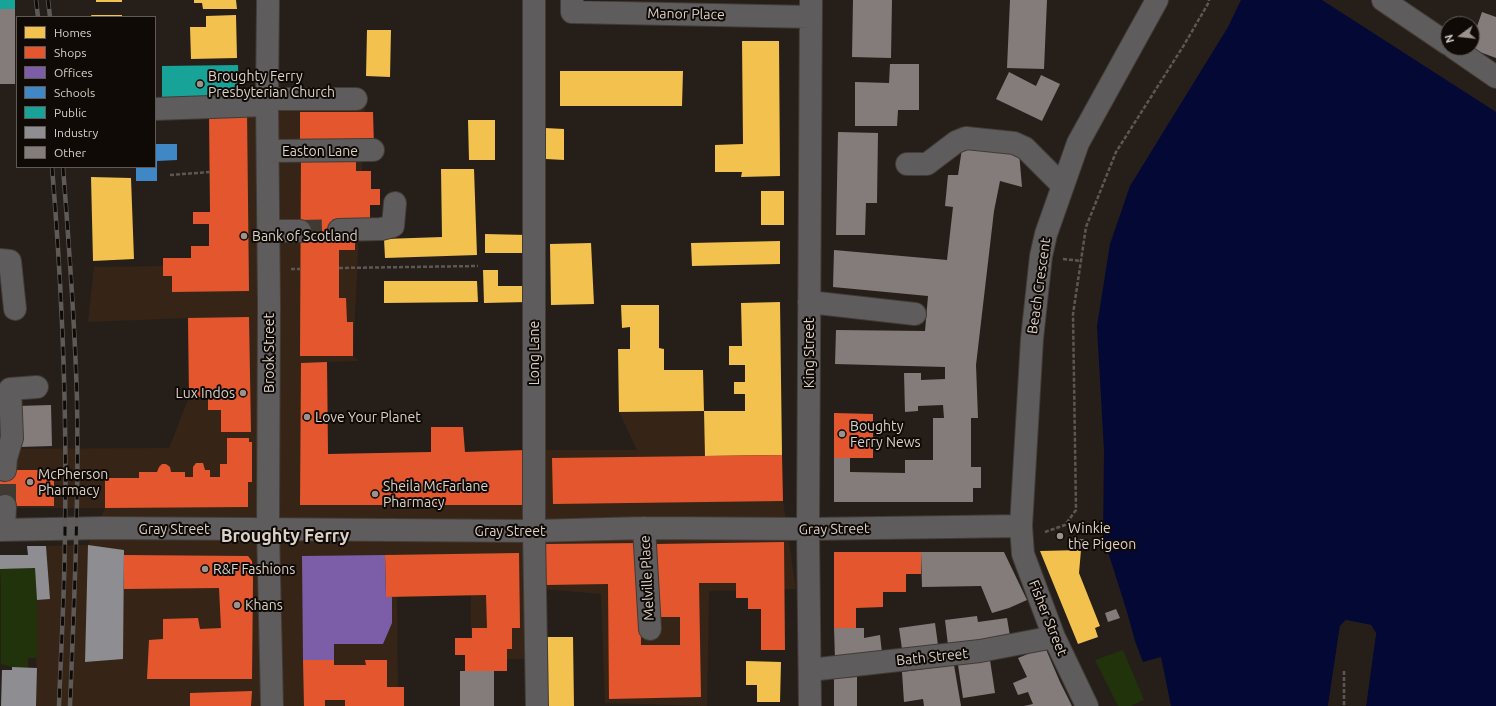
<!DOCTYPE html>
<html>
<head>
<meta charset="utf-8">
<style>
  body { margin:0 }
  #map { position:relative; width:1496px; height:706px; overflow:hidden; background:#261f19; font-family:Ubuntu,sans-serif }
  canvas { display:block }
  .legend { position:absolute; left:16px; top:16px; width:140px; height:152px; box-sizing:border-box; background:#100a06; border:1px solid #615a54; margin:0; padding:5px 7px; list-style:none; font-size:12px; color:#dad1c9 }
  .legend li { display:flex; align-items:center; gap:8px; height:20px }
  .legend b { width:20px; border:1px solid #615a54 }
  .north { position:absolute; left:1440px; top:16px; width:40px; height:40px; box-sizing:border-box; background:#100a06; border:1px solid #615a54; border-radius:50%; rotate:255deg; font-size:11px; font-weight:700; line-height:16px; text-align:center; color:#dad1c9 }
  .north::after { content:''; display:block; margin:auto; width:14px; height:18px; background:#9b938b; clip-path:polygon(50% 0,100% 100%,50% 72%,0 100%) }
</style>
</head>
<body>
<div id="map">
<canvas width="1496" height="706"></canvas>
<ul class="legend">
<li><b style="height:11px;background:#f2c14e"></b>Homes</li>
<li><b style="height:11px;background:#e4572e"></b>Shops</li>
<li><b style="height:11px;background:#7b5ea7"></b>Offices</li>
<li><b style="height:11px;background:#3f88c5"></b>Schools</li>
<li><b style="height:11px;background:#17a398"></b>Public</li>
<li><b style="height:11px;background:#8d8d92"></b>Industry</li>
<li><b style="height:11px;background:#847c7b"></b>Other</li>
</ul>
<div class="north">N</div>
</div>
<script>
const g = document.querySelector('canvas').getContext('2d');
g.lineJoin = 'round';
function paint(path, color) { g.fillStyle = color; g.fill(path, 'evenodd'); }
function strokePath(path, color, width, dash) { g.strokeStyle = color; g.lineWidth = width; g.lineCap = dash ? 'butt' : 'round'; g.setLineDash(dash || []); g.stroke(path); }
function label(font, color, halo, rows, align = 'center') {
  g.font = font + ' Ubuntu,sans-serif'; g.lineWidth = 4; g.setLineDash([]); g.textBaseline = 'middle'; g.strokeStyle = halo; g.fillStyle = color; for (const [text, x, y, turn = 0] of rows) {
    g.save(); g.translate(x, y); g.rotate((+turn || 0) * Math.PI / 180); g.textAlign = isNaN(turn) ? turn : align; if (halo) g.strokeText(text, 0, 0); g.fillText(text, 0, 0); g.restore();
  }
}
const built = new Path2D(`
  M365 107 353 356 359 361 327 362 328 454 527 450H637L619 412 618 371 703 370 704 411H781L783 501 796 589 709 591 707 706 605 703 601 594 542 589 527 659H471V592L397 594 398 706H36L37 600 50 599 46 546 88 545 105 508H0V449L169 448 189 397 188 318 88 322 94 267 163 266V258H191V246H209V224H193V212H210L209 111Z`);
const green = new Path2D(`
  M35 568 37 600V658H28V667H12L1 664V586L0 569Z
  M1123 650 1144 700 1131 706H1118L1095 660Z`);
const water = new Path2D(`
  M1241 0H1322L1496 112V706H1366L1376 633 1371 625 1346 620 1340 626 1328 706H1171L1161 657 1143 662 1135 641 1127 612 1103 536 1104 451 1097 326 1110 244 1130 186 1228 27Z`);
const pier = new Path2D(`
  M1346 620 1371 625 1376 633 1366 706H1364L1374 634 1370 627 1346 623 1342 627 1330 706H1328L1340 626Z`);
const homes = new Path2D(`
  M96 0H122V2H96Z
  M194 0H236L237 9H203L202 3H194Z
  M91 15H122V17H92Z
  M236 15 237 58 191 59 190 27H206V16Z
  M367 30H391L390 77 366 76Z
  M742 41H779L780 176 741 177 742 172H715V145L743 144Z
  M560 71H683L682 106H560Z
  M468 120H495V160H469Z
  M545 128 564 129V160L546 159Z
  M441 169H474L477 255 385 258 384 239 442 237Z
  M91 177 131 178 134 259 93 261Z
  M761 191H784V225H761Z
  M485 234 527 235V253H485Z
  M780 241V264L692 266 691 243Z
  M591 243 594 304 551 305 550 244Z
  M483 270H498V286H527V302L484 303Z
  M384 281H477L478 302 384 303Z
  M780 302 782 455 705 456 704 411H745V394H734V382H745V365H729V346H742L741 303Z
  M621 305H659V348L664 349V370H703L704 411 619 412 618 349H630V327L622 328Z
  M1081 550 1079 573 1100 626 1095 628 1098 637 1078 644 1040 551Z
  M547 637H573L574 706H548Z
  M746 661 781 662 780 702H757V685H746Z`);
const shops = new Path2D(`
  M209 111H247L249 291 172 292V276H163V258H191V246H209V224H193V212H210Z
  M300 112H373L374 147H300Z
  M301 153H356V171H371V189H380V205H370V224L355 236V250H339V298H346L347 322H353V356H300Z
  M249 317 251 432H221V410H208V397H189L188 318Z
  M327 362 328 454 431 452V427H463L465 452 527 450 528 505H300L301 363Z
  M834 413 873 414V458H834Z
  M227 438H249V442H252V482H248V507L105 508V478H139V472H157L159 467 162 464H166L170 467 171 472H185V477H193V467L196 463H203L205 470H210V477H220V464H227Z
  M782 455 783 501 553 504 552 458Z
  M0 470H54V506H0Z
  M784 542 785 650H761V609H748V598H736V583H699L701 697 609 699 608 584 546 585 545 544 640 543 641 645H680V617H656L655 544Z
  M834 552H921V574H906V592H883V607L856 608V628H834Z
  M519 553 520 628H512V649H507V671H465V655H455V638H472V628H487L486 595 386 597 385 555Z
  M124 555 248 556 252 561 253 580 252 679H147L149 640 163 639V619L198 618 200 629 221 628 219 588 124 589Z
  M303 660H334V665H366L365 660H387V687H404V706H345V700H325V706H304Z
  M252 691 251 706H190V693Z`);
const offices = new Path2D(`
  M385 555 386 597H392V623L383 644H334V660H303L302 556Z`);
const schools = new Path2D(`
  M155 144H177V160L157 161V181H136V167H155Z`);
const public = new Path2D(`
  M0 0H15V9H0Z
  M238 65 239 102 162 104V66Z`);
const industry = new Path2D(`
  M88 545 124 550 123 659 85 662Z
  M27 546H46L50 599 37 600 35 568 0 569V555H28Z
  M12 667 37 668 36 706H1L2 670H12Z`);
const building = new Path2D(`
  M853 0H892L891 58 852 57Z
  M1010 0H1047L1044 69 1007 68Z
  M0 9H15V84H0Z
  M1482 12 1496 17V58L1469 48H1472V41Z
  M890 64H919V110H898L897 126H855V82L889 83Z
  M1009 72 1036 86 1041 75 1060 84 1042 121 996 99Z
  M838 132 878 133 877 203H866L865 235H836Z
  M963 142 1019 152 1022 187 1000 181 994 211 976 365 978 418H971V467H981V488H973V502H834V458H850V472L905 473V460H933V418H944L943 405 918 406V411L905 412 904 373H921V380L945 379V367L835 364 836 330 925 331 928 296 833 287 834 250 947 260 953 207 945 206 948 175H958Z
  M51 405 52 446 19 447 17 406Z
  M1076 539H1086V547H1076Z
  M921 552H1004L1027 600 1009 608 992 613 981 586 922 587Z
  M1116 609 1120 618 1108 622 1105 613Z
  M977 616 978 622 1007 618 1010 636 948 645 945 620Z
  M935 623 938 645 902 649 899 628Z
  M834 628H864V638L880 635 882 653 835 659Z
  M1045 647 1060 682 1072 706H1024L1033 704 1028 692 1018 695 1013 683 1027 677 1018 658Z
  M990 660 995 693 963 698 958 665Z
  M954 665 961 706H924L923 699 904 702 902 672Z
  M460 671H494V706H460Z
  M857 677V706H834V678Z`);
const minorTunnel = new Path2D(`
  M300 231 339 230
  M5 506V470`);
const path = new Path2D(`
  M170 175 210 172
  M1063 259 1081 261
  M339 268 478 266
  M291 269H300
  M1045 532 1065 525 1076 510 1073 314 1086 227 1116 152 1184 45 1209 2V0
  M1344 671V706`);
const minor = new Path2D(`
  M268 0 267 99 269 304 268 529 272 706
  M534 0V531L537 706
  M572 0V12L811 17
  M1383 0 1448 44
  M1454 48 1496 77
  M267 99H356
  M155 109 267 105
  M268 151 373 150
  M907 164H927L956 142 966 138 1014 143 1025 148 1063 186
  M339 230 381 229 393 226 395 203
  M268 231H300
  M0 260 10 261 15 309
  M809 302 915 314
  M5 470 6 458 12 438 10 389 37 387
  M644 528 650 629
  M0 530 102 528 534 531 644 528 808 529 1021 526
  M4 530 5 506
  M810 670 980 651 1054 637
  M810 706 808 529 811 0
  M1087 706 1054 637 1023 554 1021 526 1032 339 1041 256 1046 234 1078 143 1157 0`);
const rail = new Path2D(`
  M36 0 38 17
  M48 0 50 17
  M52 167C62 287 67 407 65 527 65 587 61 647 59 706
  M63 167C69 245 75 322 77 400 79 502 74 604 70 706`);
const markers = [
  [200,84,4,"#9b938b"],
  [244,236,4,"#9b938b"],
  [243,393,4,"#9b938b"],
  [307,417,4,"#9b938b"],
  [842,434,4,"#9b938b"],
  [30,482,4,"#9b938b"],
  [375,494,4,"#9b938b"],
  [1060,536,4,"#9b938b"],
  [205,569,4,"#9b938b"],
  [237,605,4,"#9b938b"]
];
const streetNames = [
  ["Manor Place",686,14,1],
  ["Easton Lane",320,151],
  ["Beach Crescent",1039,286,-82],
  ["Brook Street",269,353,-90],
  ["Long Lane",534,353,-90],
  ["King Street",809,353,-90],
  ["Gray Street",174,529],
  ["Gray Street",834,529,-1],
  ["Gray Street",510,531],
  ["Melville Place",647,578,-93],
  ["Fisher Street",1048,618,68],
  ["Bath Street",932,657,-6]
];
const poiNames = [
  ["Broughty Ferry",208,76],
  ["Presbyterian Church",208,92],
  ["Bank of Scotland",252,236],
  ["Lux Indos",235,393,"right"],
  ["Love Your Planet",315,417],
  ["Boughty",850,426],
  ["Ferry News",850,442],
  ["McPherson",38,474],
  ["Pharmacy",38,490],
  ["Sheila McFarlane",383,486],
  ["Pharmacy",383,502],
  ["Winkie",1068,528],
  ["the Pigeon",1068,544],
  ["R&F Fashions",213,569],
  ["Khans",245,605]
];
const districtNames = [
  ["Broughty Ferry",285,536]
];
paint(built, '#362516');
paint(green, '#21330b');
paint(water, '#040835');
paint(pier, '#261f19');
paint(homes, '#f2c14e');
paint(shops, '#e4572e');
paint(offices, '#7b5ea7');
paint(schools, '#3f88c5');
paint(public, '#17a398');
paint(industry, '#8d8d92');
paint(building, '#847c7b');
strokePath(minorTunnel, '#413a33', 22, [22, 11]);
strokePath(minor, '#423b36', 24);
strokePath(path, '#5c5755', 2.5, [4, 2]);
strokePath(minor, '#5f5c5d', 22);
strokePath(rail, '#5d5a58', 4.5);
strokePath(rail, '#100a06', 3, [9]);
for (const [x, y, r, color] of markers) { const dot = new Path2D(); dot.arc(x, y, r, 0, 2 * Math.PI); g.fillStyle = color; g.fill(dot); strokePath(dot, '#100a06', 1.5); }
label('14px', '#dad1c9', '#100a06', streetNames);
label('14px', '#dad1c9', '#100a06', poiNames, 'left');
label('bold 18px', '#dad1c9', '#100a06', districtNames);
</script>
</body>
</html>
